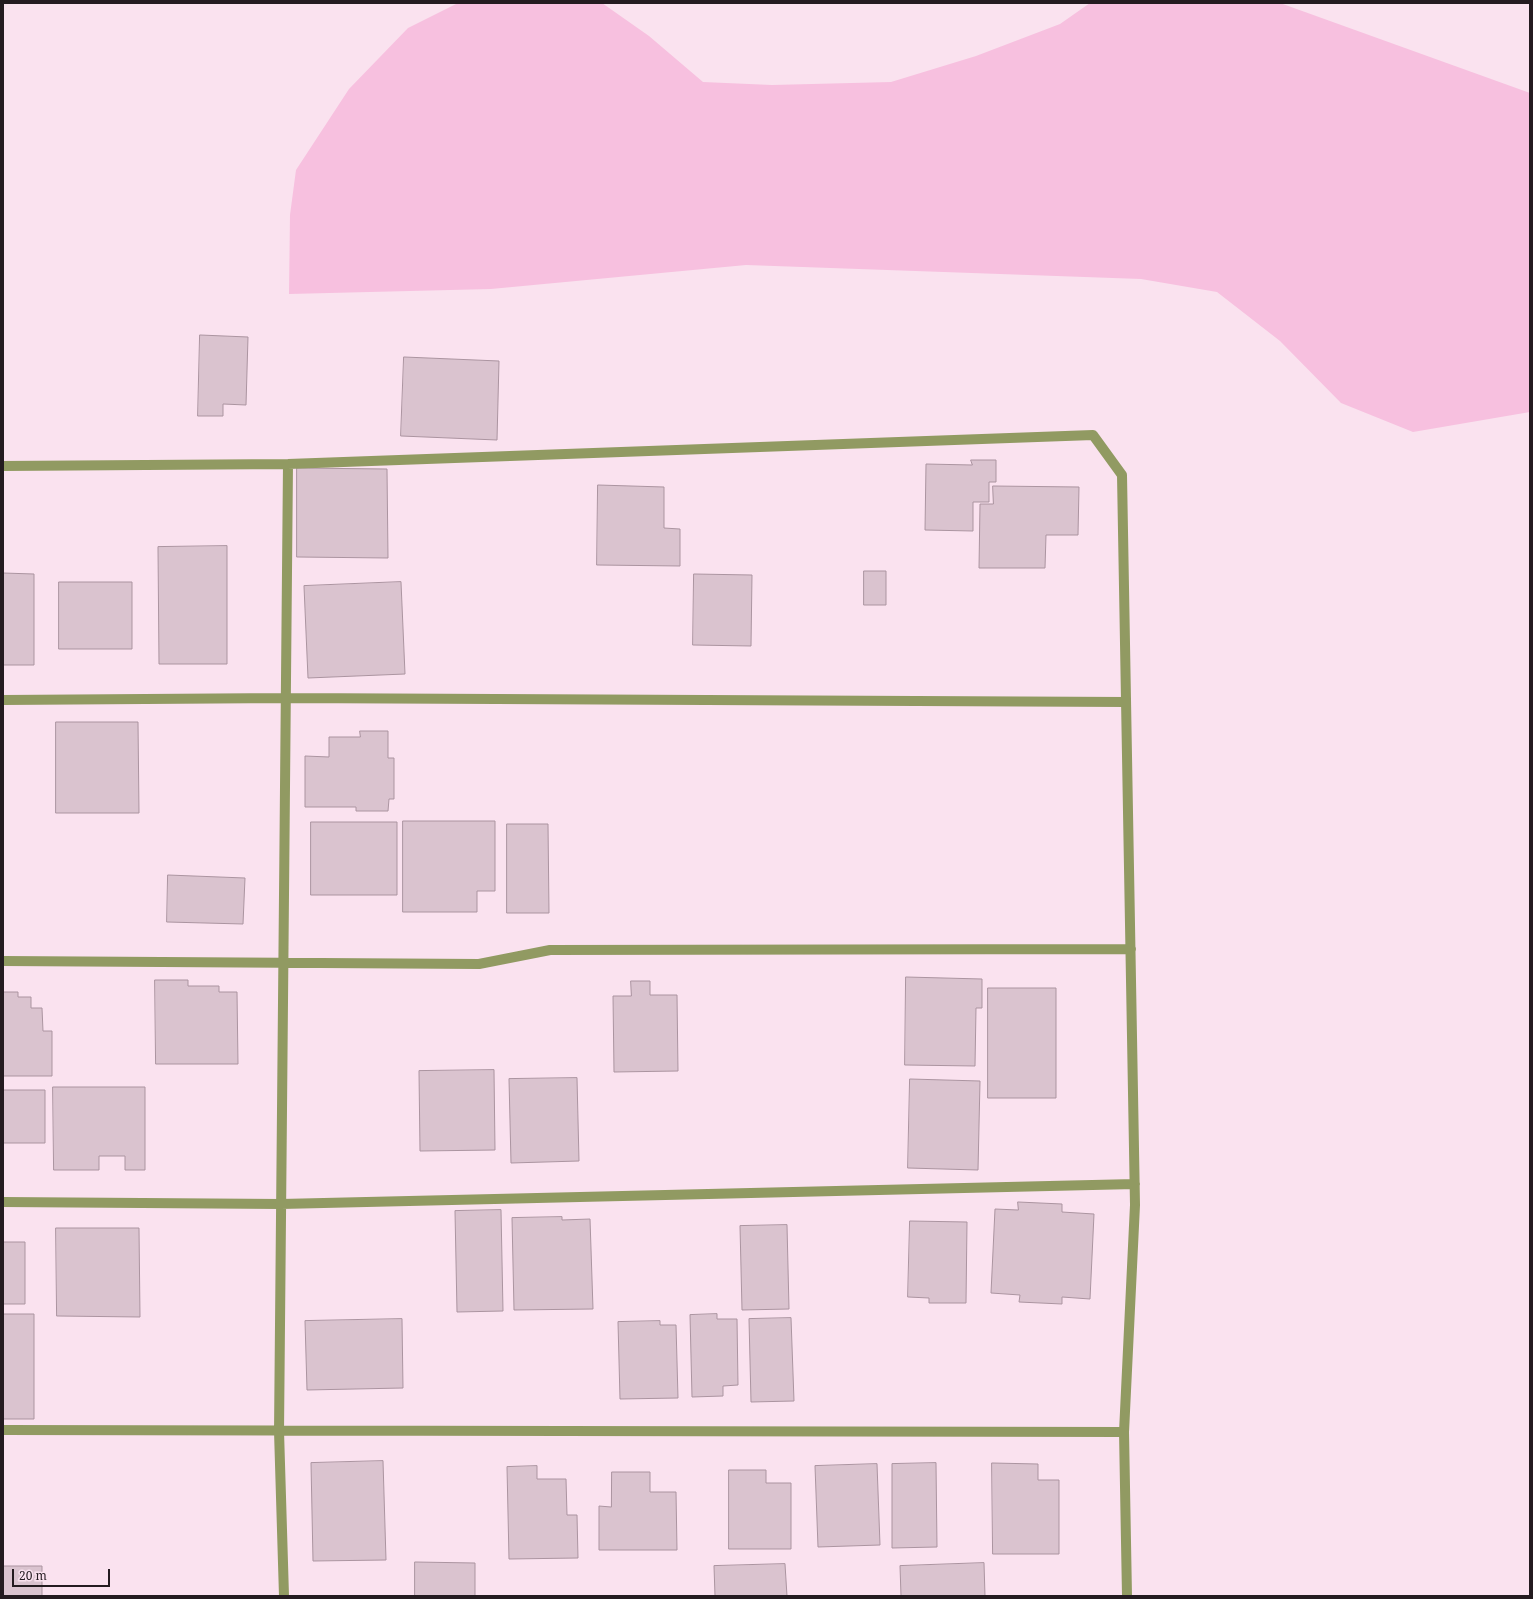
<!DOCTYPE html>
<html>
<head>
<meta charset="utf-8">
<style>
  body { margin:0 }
  #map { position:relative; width:1533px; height:1599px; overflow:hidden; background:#fae2ef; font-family:"Noto Serif",serif }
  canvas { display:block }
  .frame { position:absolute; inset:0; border:4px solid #241b20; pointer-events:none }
  .scale { position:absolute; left:12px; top:1569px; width:98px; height:18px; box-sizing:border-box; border:2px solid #241b20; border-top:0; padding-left:5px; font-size:12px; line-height:14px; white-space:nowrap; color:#241b20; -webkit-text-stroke:3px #fae2ef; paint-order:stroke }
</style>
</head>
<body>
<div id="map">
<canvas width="1533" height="1599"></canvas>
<div class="frame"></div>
<div class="scale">20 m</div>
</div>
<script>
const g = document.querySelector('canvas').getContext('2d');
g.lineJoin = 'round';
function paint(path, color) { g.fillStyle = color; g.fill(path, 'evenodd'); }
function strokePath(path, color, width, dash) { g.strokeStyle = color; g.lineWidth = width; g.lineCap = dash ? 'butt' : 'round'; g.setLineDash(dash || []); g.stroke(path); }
const green = new Path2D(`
  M458 3H602L649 36 703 82 772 85 891 82 976 56 1060 24 1090 3H1280L1530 93V412L1413 432 1341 403 1280 341 1217 292 1141 279 746 265 491 289 289 294 290 215 296 170 349 89 408 28Z`);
const building = new Path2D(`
  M200 335 248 337 246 405 223 404V416H198Z
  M404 357 499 361 497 440 401 436Z
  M971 460H996V482H989V502H973V531L925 530 926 464 972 465Z
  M297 468 387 469 388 558 297 557Z
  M598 485 664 487V528L680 529V566L597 565Z
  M993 486 1079 487 1078 535H1046L1045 568H979L980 504H993Z
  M227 546V664H159L158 547Z
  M864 571H886V605H864Z
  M3 573 34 574V665H3Z
  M694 574 752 575 751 646 693 645Z
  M59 582H132V649H59Z
  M401 582 405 674 308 678 304 586Z
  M56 722H138L139 813H56Z
  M360 731H388V758H394V799H389L388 811H356V807H305V756L329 757V737H360Z
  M403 821H495V891H477V912H403Z
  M311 822H397V895H311Z
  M507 824H548L549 913H507Z
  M168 875 245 878 243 924 167 922Z
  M906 977 982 979V1008H976L975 1066 905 1065Z
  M155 980H188V986H219V992H237L238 1064H156Z
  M631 981H650V995H677L678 1071 614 1072 613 996H631Z
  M988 988H1056V1098H988Z
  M3 992H18V997H31V1008H42L43 1031H52V1076H3Z
  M494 1070 495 1150 420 1151 419 1071Z
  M577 1078 579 1161 511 1163 509 1079Z
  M910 1079 980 1081 978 1170 908 1168Z
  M53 1087H145V1170H125V1156H99V1170H54Z
  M3 1090H45V1143H3Z
  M1018 1202 1062 1204V1212L1094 1214 1090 1299 1062 1297V1304L1019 1302 1020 1295 991 1293 995 1209 1018 1210Z
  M501 1210 503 1311 457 1312 455 1211Z
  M562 1217V1220L590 1219 593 1309 514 1310 512 1218Z
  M910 1221 967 1222 966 1303H929V1298L908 1297Z
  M787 1225 789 1309 742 1310 740 1226Z
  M56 1228H139L140 1317 57 1316Z
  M3 1242H25V1304H3Z
  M3 1314H34V1419H3Z
  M717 1314V1319H737L738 1385 723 1386V1396L692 1397 690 1315Z
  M791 1318 794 1401 751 1402 749 1319Z
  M402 1319 403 1388 307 1390 305 1321Z
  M660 1321V1325H676L678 1398 620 1399 618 1322Z
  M383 1461 386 1560 313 1561 311 1463Z
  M936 1463 937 1547 892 1548V1464Z
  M992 1463 1038 1464V1480H1059V1554H993Z
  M877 1464 880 1545 818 1547 815 1466Z
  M537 1466V1479H566L567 1515H577L578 1558 509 1559 507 1467Z
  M729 1470H766V1483H791V1549H729Z
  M612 1472H650V1492H676L677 1550H599V1506L611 1507Z
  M415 1562 475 1563V1596H415Z
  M984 1563 985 1596H901L900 1566Z
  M785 1564 787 1596H715L714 1566Z
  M3 1566H42V1596H3Z`);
const street = new Path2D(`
  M3 466 288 464 1093 435 1122 475 1135 1205 1124 1432 1127 1596
  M3 700 286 698 1126 702
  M3 961 479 964 550 950 1131 949
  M3 1202 281 1204 1135 1184
  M3 1430 1124 1432
  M284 1596 279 1431 288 464`);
paint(green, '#f7c0df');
paint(building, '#dac3cf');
strokePath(building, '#ab94a0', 1);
strokePath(street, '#919a62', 10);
</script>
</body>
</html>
